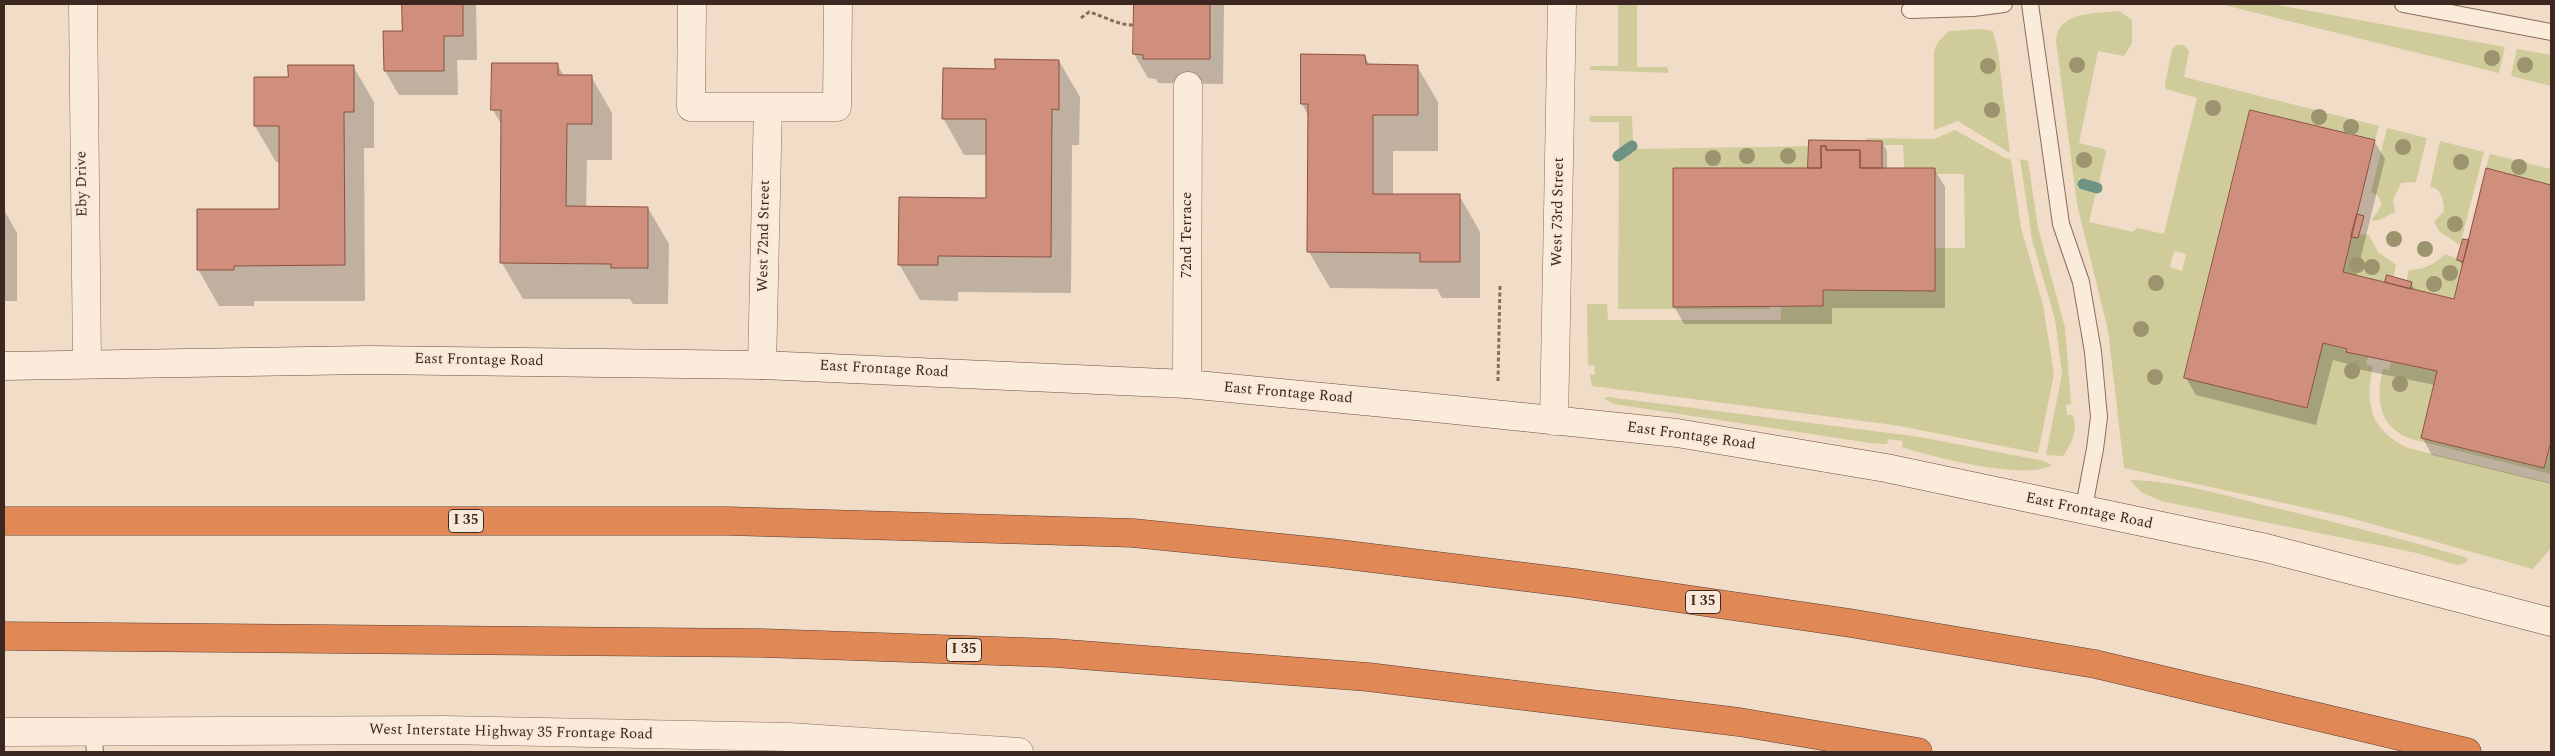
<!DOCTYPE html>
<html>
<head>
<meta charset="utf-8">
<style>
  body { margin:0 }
  #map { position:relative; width:2555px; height:756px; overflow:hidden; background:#f0dcc7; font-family:Spectral,serif }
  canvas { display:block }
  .frame { position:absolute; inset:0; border:5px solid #3c2820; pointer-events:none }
</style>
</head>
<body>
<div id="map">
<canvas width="2555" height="756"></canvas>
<div class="frame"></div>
</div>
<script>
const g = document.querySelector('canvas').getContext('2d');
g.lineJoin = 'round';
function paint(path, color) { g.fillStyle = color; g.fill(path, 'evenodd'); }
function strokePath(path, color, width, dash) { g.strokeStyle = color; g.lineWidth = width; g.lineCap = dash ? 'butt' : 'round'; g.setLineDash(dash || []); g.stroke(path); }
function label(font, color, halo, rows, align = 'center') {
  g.font = font + ' Spectral,serif'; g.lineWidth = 4; g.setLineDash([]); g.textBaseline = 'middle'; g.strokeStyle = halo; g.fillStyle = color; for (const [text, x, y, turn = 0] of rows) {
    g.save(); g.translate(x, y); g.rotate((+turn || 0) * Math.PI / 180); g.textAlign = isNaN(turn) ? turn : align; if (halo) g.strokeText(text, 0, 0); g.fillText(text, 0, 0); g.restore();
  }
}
const green = new Path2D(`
  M1618 4H1637V67H1667L1669 73 1589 70 1591 66H1618Z
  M2220 4H2272L2505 47 2499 73Z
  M2119 11 2132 20V43L2124 56 2098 51 2079 143 2104 149 2106 152 2099 183 2079 178 2077 188 2096 192 2089 222 2133 232 2137 228 2164 234 2197 98 2166 89 2165 84 2172 50 2176 45H2184L2189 51 2184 77 2379 126 2375 140 2250 110 2184 378 2307 408 2323 343 2368 357 2366 364 2373 366C2364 404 2371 431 2408 448L2551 483V548L2533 569 2347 517 2124 468 2108 330 2077 204 2056 41C2058 10 2097 14 2119 11ZM2174 251 2186 254 2182 271 2170 267Z
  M1981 29 1993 31 1998 51 2010 153 1958 121 1934 130V51L1938 42 1949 31Z
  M2517 49 2551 55V86L2511 76Z
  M1590 116H1632L1633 143 1619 152V122H1591L1589 120Z
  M2387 128 2427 138 2416 182 2401 183 2393 200 2395 212 2379 220 2371 221 2382 205 2378 196 2371 192Z
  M1955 130 2005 158 2011 159 2021 228 2043 305 2054 374 2038 453 1894 425 1592 386 1590 375 1595 374 1594 365 1588 366 1587 304H1607L1608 320H1781V307L1823 306V290L1935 291V248H1965L1964 174H1935V168H1904L1903 145H1866V138L1934 139Z
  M2440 141 2484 152 2460 245 2440 232 2434 222 2444 211C2444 201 2442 188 2430 187Z
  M1821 146V168H1673V306L1770 307V309H1618L1619 160 1633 149Z
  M2490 154 2551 169V185L2486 168Z
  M2020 159 2028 161 2038 228 2065 328 2071 404 2066 405 2067 415H2073C2078 429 2072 444 2063 456L2046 455 2062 374 2055 319 2032 240Z
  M2352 233 2369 235 2378 252 2396 265 2392 284 2343 272Z
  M2445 254 2463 261 2454 299 2405 287 2409 270C2424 269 2434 265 2445 254Z
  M2391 362 2437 371 2421 438 2544 468 2551 447V474L2415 440C2379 430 2375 400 2383 369L2389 370Z
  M1608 397 1920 437 2044 461 2052 465C2027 481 1931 457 1902 447L1903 441 1888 439 1887 444 1870 443 1614 404 1604 398Z
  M2130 480C2178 481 2226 496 2272 507 2338 523 2403 539 2468 558L2466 563 2457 565 2417 553 2161 501 2141 492Z`);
const shadow = new Path2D(`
  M403 4H476L477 60H457L458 95H399L385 71 404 32Z
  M1135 4H1224L1223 84 1158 83 1156 79 1148 78 1134 54Z
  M1302 55 1365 56 1370 66H1417L1438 102V151H1393V195H1459L1480 232V298H1442L1437 289 1330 288 1309 252V117L1302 104Z
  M1059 61 1080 97 1079 145H1072L1071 293 958 292V301L920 300 899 264 987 199V155H964L943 118 996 70Z
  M557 64 564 76H591L612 113V160H587L586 208H648L669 244 668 304H633L630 299H523L502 263 503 127 493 110Z
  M353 66 374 102V148H364L365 301H254V306H219L198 269 281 210 280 162H276L255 126 289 78Z
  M2374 141 2385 159 2356 277 2388 284 2387 282 2411 283 2416 291 2455 301 2463 268 2459 260 2469 242 2487 170 2551 186V484L2432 455 2422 437 2435 385 2357 369 2355 366 2333 360 2316 425 2196 395 2186 378Z
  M1882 142 1887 151V169H1934L1945 187V308H1832V324H1684L1674 306 1810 169Z
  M4 210 17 233V301H4Z`);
const stream = new Path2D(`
  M1618 156 1632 146
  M2083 184 2097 188`);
const building = new Path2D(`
  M402 4H463V36H444V71H384L383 31H402Z
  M1134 4H1210V59H1143V55L1133 54Z
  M1301 54 1365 55 1366 64 1418 65V115H1373V194H1460V262H1420V253L1307 252 1308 104H1301Z
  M995 59 1059 60V110L1052 109 1051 257 938 256V265H898L899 197 986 198V119H942L943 68 995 69Z
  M492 63H558V75H592V124H567L566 206 648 207V268H611V264L500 263 501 110H491Z
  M288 65H354V112H344L345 265 234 266V270H197V209H279V126H254V77H288Z
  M2250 110 2375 140 2343 272 2392 284 2454 299 2486 168 2551 185V442L2544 468 2421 438 2437 371 2346 352 2347 349 2323 343 2307 408 2184 378Z
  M1809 140 1882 141V168H1860V150H1826V146H1821V168H1808Z
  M1821 146H1826V150H1860V168H1935V291L1823 290V306L1673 307V168H1821Z
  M2357 214 2364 216 2358 238 2351 237Z
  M2463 239 2469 240 2463 262 2457 260Z
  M2387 275 2412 282 2410 289 2385 282Z`);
const path = new Path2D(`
  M1081 18 1089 12C1104 16 1117 25 1133 25
  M1498 381 1500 285`);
const lane = new Path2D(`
  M2030 4 2061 224 2081 282 2093 352 2099 417 2095 449 2083 512
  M2403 4 2551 32
  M1910 10 1973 8 2004 4
  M93 732 95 752`);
const street = new Path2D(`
  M83 4 87 363
  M692 4 691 107H837L838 4
  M762 365 768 107
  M1187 384 1188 86
  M1554 421 1562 4
  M4 732 444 730 789 737 1019 752`);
const secondary = new Path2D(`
  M4 366 368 360 762 365 1187 384 1426 407 1677 433 1886 468 2266 548 2551 622`);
const highway = new Path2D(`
  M4 521H727L1133 533 1331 553 1574 583 1850 623 2095 664 2467 752
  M4 636 762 643 1055 653 1368 677 1739 722 1918 752`);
const trees = [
  [2492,58],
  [2077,65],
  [2525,65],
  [1988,66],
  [2213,108],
  [1992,110],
  [2319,117],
  [2351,127],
  [2403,147],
  [1747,156],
  [1788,156],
  [1713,158],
  [2084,160],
  [2461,162],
  [2519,167],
  [2455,224],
  [2394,239],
  [2425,249],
  [2357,265],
  [2372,267],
  [2450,273],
  [2156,283],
  [2434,284],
  [2141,329],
  [2352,371],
  [2155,377],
  [2400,384]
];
const shields = [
  [466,521,35],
  [1703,602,35],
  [964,650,35]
];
const shieldNames = [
  ["I 35",466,521],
  ["I 35",1703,602],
  ["I 35",964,650]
];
const streetNames = [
  ["Eby Drive",83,184,-91],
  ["West 73rd Street",1559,212,-89],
  ["72nd Terrace",1188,235,-90],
  ["West 72nd Street",765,236,-89],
  ["East Frontage Road",479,361,1],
  ["East Frontage Road",884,370,3],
  ["East Frontage Road",1288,394,5],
  ["East Frontage Road",1691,437,8],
  ["East Frontage Road",2089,512,12],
  ["West Interstate Highway 35 Frontage Road",511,733,1]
];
paint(green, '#cfcb9a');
paint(shadow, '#0003');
strokePath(stream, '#6e9383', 11);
paint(building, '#cf8f7c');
strokePath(building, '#8c5041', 1);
strokePath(lane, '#8c6c5c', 18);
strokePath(street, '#8c6c5c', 29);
strokePath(secondary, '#6e4d3f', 29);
strokePath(highway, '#5a3b30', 29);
strokePath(path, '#8c6c5c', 3, [4, 2.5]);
strokePath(lane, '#faebdb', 16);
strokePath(street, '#faebdb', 28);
strokePath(secondary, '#faebdb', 28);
strokePath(highway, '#e08957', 28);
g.fillStyle = '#9b946e';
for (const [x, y] of trees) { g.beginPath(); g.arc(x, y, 8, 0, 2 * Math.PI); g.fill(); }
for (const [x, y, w] of shields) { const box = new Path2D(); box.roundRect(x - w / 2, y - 11.5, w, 23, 4); g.fillStyle = '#f7e8d7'; g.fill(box); strokePath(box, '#3c2820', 1); }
label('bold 14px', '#3c2820', null, shieldNames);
label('15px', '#3c2820', '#f7e8d7', streetNames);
</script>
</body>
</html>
